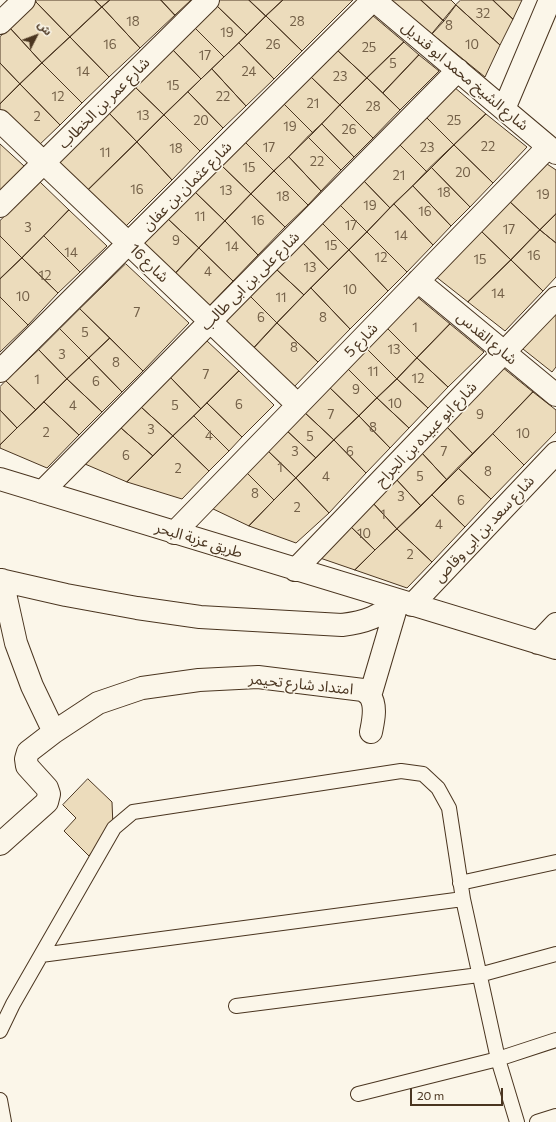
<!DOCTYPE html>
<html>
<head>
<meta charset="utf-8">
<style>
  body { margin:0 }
  #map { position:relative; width:556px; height:1122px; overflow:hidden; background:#fbf6e9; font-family:Commissioner,"Noto Sans Arabic",sans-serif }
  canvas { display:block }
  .north { position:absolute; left:16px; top:16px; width:40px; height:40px; -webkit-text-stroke:3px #fbf6e9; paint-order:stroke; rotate:48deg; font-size:11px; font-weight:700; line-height:16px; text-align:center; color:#4a3520 }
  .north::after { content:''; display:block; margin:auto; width:14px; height:18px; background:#4a3520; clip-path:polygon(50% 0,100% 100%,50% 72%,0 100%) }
  .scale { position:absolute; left:410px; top:1088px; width:93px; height:18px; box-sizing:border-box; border:2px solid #4a3520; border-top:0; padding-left:5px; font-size:12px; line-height:14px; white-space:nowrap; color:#4a3520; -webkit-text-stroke:3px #fbf6e9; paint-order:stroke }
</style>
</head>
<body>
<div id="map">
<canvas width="556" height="1122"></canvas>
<div class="north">ش</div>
<div class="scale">20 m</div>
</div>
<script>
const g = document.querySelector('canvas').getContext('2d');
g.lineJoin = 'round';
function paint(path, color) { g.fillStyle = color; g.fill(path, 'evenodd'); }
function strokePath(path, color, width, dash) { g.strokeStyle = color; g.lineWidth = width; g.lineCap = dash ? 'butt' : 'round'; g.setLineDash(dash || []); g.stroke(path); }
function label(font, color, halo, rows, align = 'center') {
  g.font = font + ' Commissioner,"Noto Sans Arabic",sans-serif'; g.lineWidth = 3; g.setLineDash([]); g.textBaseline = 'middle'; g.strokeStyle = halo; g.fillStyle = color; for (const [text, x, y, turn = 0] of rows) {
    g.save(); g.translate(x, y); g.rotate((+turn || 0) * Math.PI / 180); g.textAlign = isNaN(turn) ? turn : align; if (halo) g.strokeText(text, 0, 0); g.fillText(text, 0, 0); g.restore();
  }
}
const building = new Path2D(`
  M38 0H95L102 7 70 37 36 2Z
  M95 0H110L102 7Z
  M110 0H161L175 15 140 48 102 7Z
  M161 0H191L175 15Z
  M221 0H249L266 16 247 35 216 5Z
  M249 0H283L266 16Z
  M283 0H353L302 51 266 16Z
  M392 0H421L444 21 432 34Z
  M421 0H451L456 5 444 21Z
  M461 0H493L513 19 500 45 456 5Z
  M493 0H522L513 19Z
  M36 2 70 37 42 63 10 28Z
  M216 5 247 35 224 57 194 27Z
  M456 5 500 45 485 77 432 34Z
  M102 7 140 48 109 77 70 37Z
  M372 15 404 42 367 78 337 50Z
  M266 16 302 51 274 79 239 43Z
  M194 27 224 57 201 79 172 49Z
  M10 28 42 63 20 84 0 63V37Z
  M70 37 109 77 82 103 42 63Z
  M404 42 419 55 383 93 367 78Z
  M239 43 274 79 246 106 212 69Z
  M172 49 201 79 164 115 134 86Z
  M337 50 367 78 340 105 311 77Z
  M419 55 439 71 400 110 383 93Z
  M0 63 20 84 0 104Z
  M42 63 82 103 60 125 20 84Z
  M212 69 246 106 223 128 188 92Z
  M311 77 340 105 313 133 284 104Z
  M367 78 400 110 373 138 340 105Z
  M20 84 60 125 37 147 0 112V104Z
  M134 86 164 115 137 142 108 112Z
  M454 87 486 114 454 145 425 116Z
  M188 92 223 128 200 151 164 115Z
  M284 104 313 133 274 171 245 142Z
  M340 105 373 138 354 157 322 124Z
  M108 112 137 142 85 193 56 165Z
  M486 114 527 147 493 183 454 145Z
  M164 115 200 151 172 180 137 142Z
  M425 116 454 145 427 172 398 143Z
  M322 124 354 157 341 170 308 137Z
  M308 137 341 170 321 191 289 157Z
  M137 142 172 180 124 228 85 193Z
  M245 142 274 171 251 194 221 165Z
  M398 143 427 172 390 208 363 180Z
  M0 144 24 166 0 190Z
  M454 145 493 183 470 207 431 167Z
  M289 157 321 191 308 205 274 171Z
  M544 162 556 170V214L540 230 508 200Z
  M221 165 251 194 225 221 195 192Z
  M431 167 470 207 451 226 413 186Z
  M274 171 308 205 285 227 251 194Z
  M363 180 390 208 367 232 339 204Z
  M40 182 69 210 22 258 0 236V221Z
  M413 186 451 226 433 245 394 204Z
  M195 192 225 221 199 248 168 219Z
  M251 194 285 227 258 255 225 221Z
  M508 200 540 230 511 260 480 230Z
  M339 204 367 232 349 250 321 222Z
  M394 204 433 245 407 272 367 232Z
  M69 210 107 246 80 272 44 236Z
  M556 214V243L540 230Z
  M168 219 199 248 173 276 142 246Z
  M225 221 258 255 233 281 199 248Z
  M321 222 349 250 329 270 302 242Z
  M480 230 511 260 468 302 435 276Z
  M540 230 556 243V277L543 291 511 260Z
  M367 232 407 272 388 291 349 250Z
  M0 236 22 258 0 279Z
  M44 236 80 272 58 293 22 258Z
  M302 242 329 270 304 295 276 269Z
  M199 248 233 281 207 308 173 276Z
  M349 250 388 291 350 329 311 288Z
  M22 258 58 293 28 325 0 297V279Z
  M511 260 543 291 505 331 468 302Z
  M126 264 189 323 143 371 80 309Z
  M276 269 304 295 277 323 250 296Z
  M311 288 350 329 318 362 277 323Z
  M415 295 450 324 417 358 385 326Z
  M250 296 277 323 252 350 224 322Z
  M0 297 28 325 0 352Z
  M80 309 110 338 89 358 60 329Z
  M556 313V367L552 372 523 349Z
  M277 323 318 362 293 388 252 350Z
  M450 324 484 352 448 387 417 358Z
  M385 326 417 358 397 379 365 347Z
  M60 329 89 358 67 379 39 350Z
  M110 338 143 371 122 392 89 358Z
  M206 340 239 371 201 409 170 377Z
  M365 347 397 379 377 398 346 367Z
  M39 350 67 379 36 410 6 381Z
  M89 358 122 392 102 412 67 379Z
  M417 358 448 387 428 408 397 379Z
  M346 367 377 398 359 416 328 386Z
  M502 367 533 392 473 454 446 426Z
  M239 371 274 405 242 437 207 403Z
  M170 377 201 409 173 436 141 407Z
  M67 379 102 412 79 435 44 402Z
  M397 379 428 408 409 428 377 398Z
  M6 381 36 410 17 428 0 410V387Z
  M328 386 359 416 334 440 303 411Z
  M533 392 556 410V432L524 465 493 434Z
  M377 398 409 428 390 448 359 416Z
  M44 402 79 435 47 468 0 448V445Z
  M207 403 242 437 229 451 194 416Z
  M141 407 173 436 153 456 121 428Z
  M0 410 17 428 0 445Z
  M303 411 334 440 316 458 285 429Z
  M194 416 229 451 209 471 173 436Z
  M359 416 390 448 366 473 334 440Z
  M446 426 473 454 447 480 421 452Z
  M121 428 153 456 127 482 85 464Z
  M285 429 316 458 296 478 266 449Z
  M493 434 524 465 491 499 458 468Z
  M173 436 209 471 182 499 127 482Z
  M334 440 366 473 329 513 296 478Z
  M266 449 296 478 274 500 245 471Z
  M421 452 447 480 421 506 396 479Z
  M458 468 491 499 465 527 432 495Z
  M245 471 274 500 249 526 209 507Z
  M296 478 329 513 296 543 249 526Z
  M396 479 421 506 397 529 372 502Z
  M432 495 465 527 432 562 397 529Z
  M372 502 397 529 375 550 350 526Z
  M350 526 375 550 355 570 320 558Z
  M397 529 432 562 407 588 355 570Z
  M88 779 112 802 113 827 89 856 64 831 76 818 63 805Z`);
const service = new Path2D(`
  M460 883 556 862
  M41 955 463 899
  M236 1006 479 975 556 954
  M0 1031 13 1004 114 828 133 812 401 771 423 774 438 788 449 808 463 899 498 1059 517 1122
  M358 1094 498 1059 556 1040
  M0 1100 4 1122
  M537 1122 556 1116`);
const minor = new Path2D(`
  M374 0 556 153
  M0 23 24 0
  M504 109 550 0
  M0 121 298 405
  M0 206 208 0
  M418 281 556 395
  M0 371 373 0
  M0 479 556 648
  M42 492 458 70
  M174 533 548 147
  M295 570 556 298
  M0 580 66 595 137 608 200 617 342 625C366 622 379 617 398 601
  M2 580 16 643 32 686 54 732
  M412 605 556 453
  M538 643 556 624
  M370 696 398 601
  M0 844 47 802 49 794 47 788 27 766 26 759 28 752 54 732 98 703 142 688 199 680 258 677 363 690C365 692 369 694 370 696 377 706 373 722 371 732`);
const numberNames = [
  ["32",483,14],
  ["18",133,22],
  ["28",297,22],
  ["8",449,26],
  ["19",227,33],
  ["16",110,45],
  ["26",273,45],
  ["10",472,45],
  ["25",369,48],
  ["17",205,56],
  ["5",393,64],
  ["14",83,72],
  ["24",249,72],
  ["23",340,77],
  ["15",173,86],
  ["12",58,97],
  ["22",223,97],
  ["21",313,104],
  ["28",373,107],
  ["13",143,116],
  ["2",37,117],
  ["20",201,121],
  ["25",454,121],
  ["19",290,127],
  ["26",349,130],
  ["22",488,147],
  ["17",269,148],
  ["23",427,148],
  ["18",176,149],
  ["11",105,153],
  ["22",317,162],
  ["15",249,168],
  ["20",463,173],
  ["21",399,176],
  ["16",137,190],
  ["13",226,191],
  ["18",444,193],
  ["19",543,195],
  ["18",283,197],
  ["19",370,206],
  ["16",425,212],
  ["11",200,217],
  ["16",258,221],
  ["17",351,226],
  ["3",28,228],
  ["17",509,230],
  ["14",401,236],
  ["9",176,241],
  ["15",331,246],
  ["14",232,247],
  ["14",71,253],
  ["16",534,256],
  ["12",381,258],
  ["15",480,260],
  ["13",310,268],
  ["4",208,272],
  ["12",45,276],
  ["10",350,290],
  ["14",498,294],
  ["10",23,297],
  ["11",281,298],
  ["7",137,313],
  ["6",261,318],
  ["8",323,318],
  ["1",415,328],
  ["5",85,333],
  ["8",294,348],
  ["13",394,350],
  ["3",62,355],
  ["8",116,363],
  ["11",373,372],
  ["7",206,375],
  ["12",418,379],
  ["1",37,380],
  ["6",96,382],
  ["9",356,390],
  ["10",395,404],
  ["6",239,405],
  ["4",73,406],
  ["5",175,406],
  ["7",331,415],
  ["9",480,415],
  ["8",373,428],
  ["3",151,430],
  ["2",46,433],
  ["10",523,434],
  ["4",209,436],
  ["5",310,437],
  ["3",295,452],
  ["6",350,452],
  ["7",444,452],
  ["6",126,456],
  ["1",280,468],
  ["2",178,469],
  ["8",488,472],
  ["4",326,477],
  ["5",420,477],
  ["8",255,494],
  ["3",401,497],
  ["6",461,501],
  ["2",297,508],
  ["1",383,515],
  ["4",439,525],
  ["10",364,534],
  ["2",410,555]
];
const streetNames = [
  ["شارع الشيخ محمد ابو قنديل",465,76,40],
  ["شارع عمر بن الخطاب",104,103,-45],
  ["شارع عثمان بن عفان",187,186,-45],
  ["شارع 16",149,263,44],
  ["شارع على بن ابى طالب",250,281,-45],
  ["شارع القدس",487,338,40],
  ["شارع 5",361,340,-46],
  ["شارع ابو عبيده بن الجراح",426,434,-46],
  ["شارع سعد بن ابى وقاص",484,529,-47],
  ["طريق عزبة البحر",199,540,17],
  ["امتداد شارع تحيمر",301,684,6]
];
paint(building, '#ecdcbc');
strokePath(building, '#4a3520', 1);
strokePath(service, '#4a3520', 16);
strokePath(minor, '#4a3520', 24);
strokePath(service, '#fbf6e9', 14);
strokePath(minor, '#fbf6e9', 22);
label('13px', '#725f47', null, numberNames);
label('15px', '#4a3520', '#fbf6e9', streetNames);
</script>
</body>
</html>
